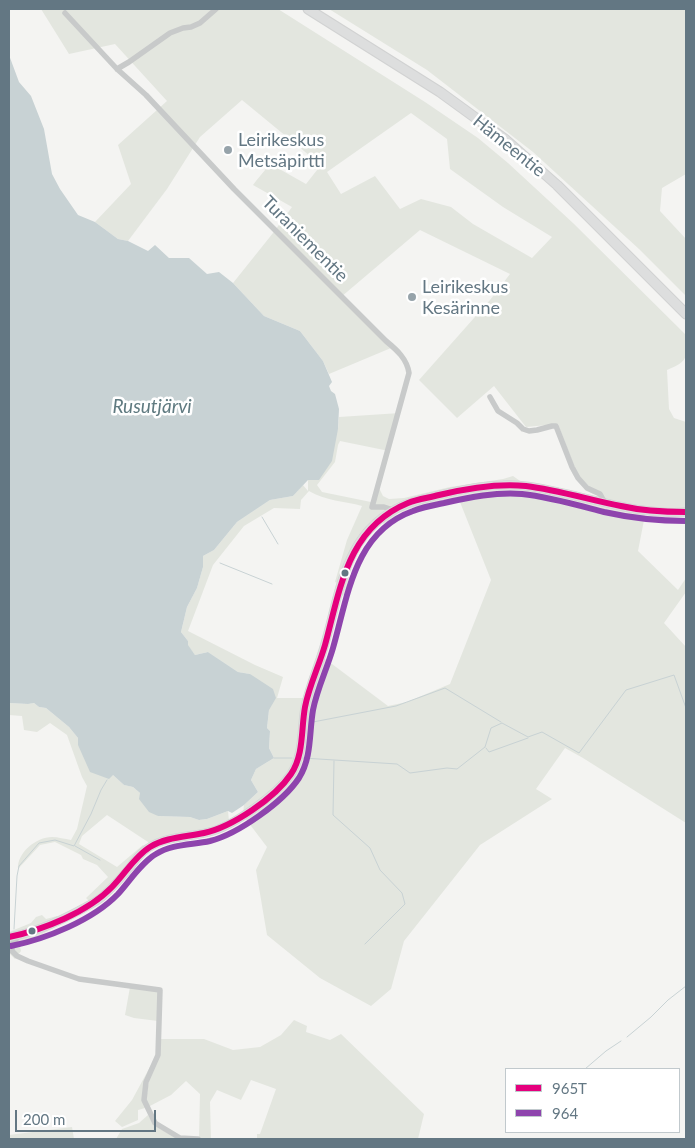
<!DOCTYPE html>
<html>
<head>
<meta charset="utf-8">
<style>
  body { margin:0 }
  #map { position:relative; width:695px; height:1148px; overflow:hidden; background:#f4f4f2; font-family:Lato,sans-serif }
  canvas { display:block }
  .frame { position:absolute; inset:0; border:10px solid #637783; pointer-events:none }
  .legend { position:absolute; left:505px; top:1068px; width:175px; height:65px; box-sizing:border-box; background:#fff; border:1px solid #c1c9cd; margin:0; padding:6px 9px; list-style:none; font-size:15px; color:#637783 }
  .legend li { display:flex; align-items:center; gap:10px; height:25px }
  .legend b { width:25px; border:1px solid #c1c9cd }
  .scale { position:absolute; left:15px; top:1110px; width:141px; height:22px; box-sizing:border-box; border:2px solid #637783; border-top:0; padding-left:6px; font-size:15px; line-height:18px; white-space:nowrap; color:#637783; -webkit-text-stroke:4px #fff; paint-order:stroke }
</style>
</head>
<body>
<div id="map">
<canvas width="695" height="1148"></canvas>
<div class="frame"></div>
<ul class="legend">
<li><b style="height:6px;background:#e5007d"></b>965T</li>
<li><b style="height:6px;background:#8e44ad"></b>964</li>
</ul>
<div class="scale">200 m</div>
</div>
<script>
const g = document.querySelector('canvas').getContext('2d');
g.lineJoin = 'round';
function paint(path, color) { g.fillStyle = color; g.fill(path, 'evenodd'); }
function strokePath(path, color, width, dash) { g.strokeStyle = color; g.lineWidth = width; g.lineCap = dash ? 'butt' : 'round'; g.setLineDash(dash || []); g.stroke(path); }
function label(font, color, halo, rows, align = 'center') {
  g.font = font + ' Lato,sans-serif'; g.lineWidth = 5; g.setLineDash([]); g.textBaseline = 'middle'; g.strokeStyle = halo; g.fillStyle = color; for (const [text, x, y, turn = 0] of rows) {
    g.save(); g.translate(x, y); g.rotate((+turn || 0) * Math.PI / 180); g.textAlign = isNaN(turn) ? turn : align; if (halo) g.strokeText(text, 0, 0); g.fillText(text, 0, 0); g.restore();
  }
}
const green = new Path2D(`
  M41 9H278L425 102 478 138 508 163 573 223 686 335C686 357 690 361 667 370L669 409 674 418 686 422V513L647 512 645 515 638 551 678 590 686 578V592L664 623 686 647V823L583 758 565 748 536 789 552 799 480 845 404 941 391 989 371 1006 320 978 267 935 256 870 267 847 245 818 150 846 148 842 107 815 82 836 79 844 117 867 143 845 146 848 105 890 90 902 86 898 108 877 97 865 83 859 81 855 55 842 40 845 18 869C17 853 36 837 52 837 58 837 65 839 71 840L77 829 87 786 82 777 67 735 50 723 37 732 24 730 22 716 9 715V703L28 704 34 703 39 707 46 708 69 727 78 738 113 775 124 785 133 787 140 793 158 816 190 817 199 820 207 819 228 811 229 821 243 813 244 805 258 792 251 780 256 769 274 758 269 748 270 731 267 728 269 710 250 674 238 672 208 652 195 655 187 645 188 641 181 632 187 607 197 588 203 567V556L214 550 237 522 270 500 293 496 303 485 308 491V480L338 429 339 417 400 413 389 451 340 441 338 445 335 462 317 485 322 492 371 502 379 488 383 496 389 499 404 498 450 487 503 479 513 476 523 483 604 500 580 478 574 466 558 424 526 427 494 386 457 418 419 380 490 300 510 274 420 230 341 297 391 348 329 374 323 361 300 331 264 316 233 283 273 233 292 207 253 185C258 178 263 173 268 166H274L306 184 321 165 242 100 200 137 167 189 128 241 118 239 95 222 131 184 118 145 167 101 115 44 69 54ZM411 113 447 139 450 169 503 207 552 237 532 258 473 224 451 207 421 199 400 209 375 176 341 194 327 172ZM309 491C325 501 345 501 362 506L347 540 335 582 338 583 318 656 304 698H277L283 677 255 665 188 631 213 565 244 526 274 508 300 509 301 500ZM458 497 491 580 450 684 407 702 388 706 324 658 341 597 345 594 354 557 365 539 381 522 384 524 399 513 415 507Z
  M329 9H686V174L662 188 660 211 686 239V296L639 249 533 152 427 70Z
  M42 915 46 919 57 916 61 924 22 945 20 947 21 951 15 959 10 954H9V932L31 923 36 917Z
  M130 987 159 992 158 1021 134 1018 125 1015Z
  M294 1020 307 1026 306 1032 330 1040 341 1034 424 1114 418 1139H257V1134H260L276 1089 251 1080 241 1100 217 1090 210 1102 211 1139 199 1138 200 1094 186 1081 171 1095 148 1107 145 1100 148 1082 160 1039H204L233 1050 260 1047 281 1035Z
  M151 1065 145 1108 138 1110V1120L122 1127 115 1121 132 1100Z
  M148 1115 154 1125 177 1139H116L122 1129 139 1123Z
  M72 1127 74 1139H9V1135Z`);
const water = new Path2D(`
  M9 55 19 82 31 96 44 129 52 174 60 189 78 215 95 222 118 239 128 241 148 251 155 245 169 258H189L207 274 219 272 233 283 264 316 300 331 323 361 332 382 329 386 331 391 335 394 339 409 338 429 332 461 319 480H308L293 496 270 500 237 522 214 550 203 556V567L197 588 187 607 181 632 188 641V645L195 655 208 652 238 672 250 674 273 689 276 698 269 710 267 728 270 731 269 748 274 758 256 769 251 780 258 792 244 805 232 813 228 811 207 819 199 820 190 817 158 816 149 812 139 799 140 793 133 787 124 785 113 775 109 779 90 772 78 745V738L69 727 46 708 39 707 34 703 28 704 9 703Z`);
const stream = new Path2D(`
  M262 517 278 544
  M220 563 272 584
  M313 722 396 706 445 688 501 722
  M486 748 489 752 528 738
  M274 758H292
  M303 758 397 764 410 773 447 768 457 769 485 747 491 728 502 723 528 737 542 732 579 753 626 690 674 675 686 708
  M334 761 333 815 370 848 380 870 402 893 405 904 365 944
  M75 846 100 860
  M14 929 17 876 19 866 39 843 55 840 74 846 91 814 101 790 107 780
  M627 1037 651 1017 668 1000 686 986
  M585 1069 606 1051 621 1041`);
const street = new Path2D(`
  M65 13 117 69 146 95 234 189 386 341C397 350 407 359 409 373L372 507H384L393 510
  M117 69 129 62 170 33 183 28 191 27 200 23 216 9
  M490 397 498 411 517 423 523 429 529 431 537 430 552 426H556L572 467 578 478 587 488 600 494 605 503
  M17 935V938L12 944V951L17 956 28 961 79 979 160 990 158 1055 146 1082 144 1100 155 1123 180 1138 198 1139`);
const secondary = new Path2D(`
  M9 937C34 933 60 921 82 909 89 905 96 902 102 897 112 888 122 877 131 866 134 862 138 856 143 852 162 835 189 838 213 831 236 824 277 794 291 774 304 754 301 729 305 707 310 684 320 663 326 640 341 587 346 530 404 505 415 500 427 498 439 495 460 490 482 485 503 485 522 484 541 488 558 492 601 501 642 515 686 512`);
const primary = new Path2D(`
  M308 9 440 92 506 140 557 185 686 314`);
const bus1 = new Path2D(`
  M9 937C43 930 88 912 112 887 125 874 135 856 150 847 166 837 186 837 204 833 232 827 275 798 291 774 304 755 301 729 305 707 309 686 319 666 325 645 340 590 347 528 408 503 418 499 428 498 439 495 468 488 497 483 526 486 558 490 590 500 621 506 643 511 664 512 686 512`);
const bus2 = new Path2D(`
  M11 946C46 939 93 920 118 894 129 882 142 862 156 854 172 844 192 845 210 841 238 834 283 802 299 778 312 757 309 733 313 710 317 689 327 669 333 648 348 596 354 532 413 511 423 507 434 505 444 503 470 497 496 492 522 494 550 497 577 505 604 512 631 518 658 521 686 521`);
const markers = [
  [228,150,5,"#96a3aa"],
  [412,297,5,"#96a3aa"],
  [345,573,4.5,"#637783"],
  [32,931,4.5,"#637783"]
];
const poiNames = [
  ["Leirikeskus",238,140],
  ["Metsäpirtti",238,161],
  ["Leirikeskus",422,287],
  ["Kesärinne",422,308]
];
const streetNames = [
  ["Hämeentie",509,146,39],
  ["Turaniementie",305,239,45]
];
const waterNames = [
  ["Rusutjärvi",152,407]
];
paint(green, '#e3e6df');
paint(water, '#c8d2d4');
strokePath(stream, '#c8d2d4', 1);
strokePath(secondary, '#d1d2d3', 9);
strokePath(primary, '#d1d2d2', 11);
strokePath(street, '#c8caca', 5.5);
strokePath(secondary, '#dddede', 8);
strokePath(primary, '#dddede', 9);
strokePath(bus1, '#e5007d', 6);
strokePath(bus2, '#8e44ad', 6);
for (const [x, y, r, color] of markers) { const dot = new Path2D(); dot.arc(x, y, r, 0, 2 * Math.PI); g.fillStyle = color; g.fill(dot); strokePath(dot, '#fff', 2); }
label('18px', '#637783', '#fff', poiNames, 'left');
label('18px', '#637783', '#fff', streetNames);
label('italic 19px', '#5f7a80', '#fff', waterNames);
</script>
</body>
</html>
